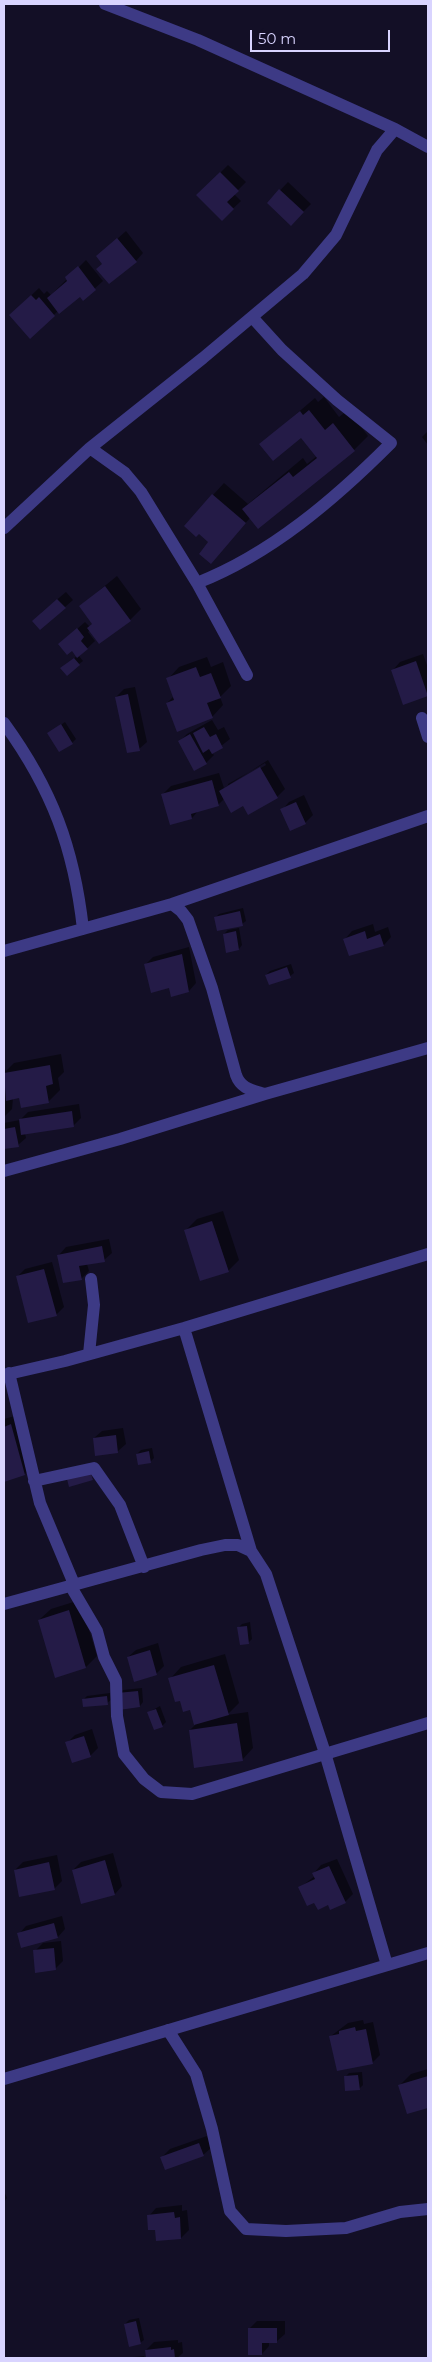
<!DOCTYPE html>
<html>
<head>
<meta charset="utf-8">
<style>
  body { margin:0 }
  #map { position:relative; width:432px; height:2362px; overflow:hidden; background:#130f26; font-family:Montserrat,sans-serif }
  canvas { display:block }
  .frame { position:absolute; inset:0; border:5px solid #d9d4ff; pointer-events:none }
  .scale { position:absolute; left:250px; top:30px; width:140px; height:22px; box-sizing:border-box; border:2px solid #d9d4ff; border-top:0; padding-left:6px; font-size:15px; line-height:18px; white-space:nowrap; color:#d9d4ff; -webkit-text-stroke:4px #130f26; paint-order:stroke }
</style>
</head>
<body>
<div id="map">
<canvas width="432" height="2362"></canvas>
<div class="frame"></div>
<div class="scale">50 m</div>
</div>
<script>
const g = document.querySelector('canvas').getContext('2d');
g.lineJoin = 'round';
function paint(path, color) { g.fillStyle = color; g.fill(path, 'evenodd'); }
function strokePath(path, color, width, dash) { g.strokeStyle = color; g.lineWidth = width; g.lineCap = dash ? 'butt' : 'round'; g.setLineDash(dash || []); g.stroke(path); }
const shadow = new Path2D(`
  M228 165 246 182 234 194 241 201 222 219 198 195Z
  M288 182 311 204 291 224 269 202Z
  M126 231 143 253 136 261 103 263 98 256Z
  M86 260 103 281 83 299 80 295 58 311 30 337 18 308 39 288 44 294 47 291 51 295Z
  M324 397 339 417 348 410 368 436 354 450 258 527 250 518 211 562 213 495 224 483 248 504 303 458 307 464 317 456 302 436 261 444 315 398 318 402Z
  M428 431V445L422 437Z
  M117 576 141 609 130 620 90 630 88 632 95 641 79 656 83 661 79 664 62 668 77 656 68 637 85 622 90 627 93 624 80 606Z
  M66 592 73 600 65 607 41 613Z
  M423 654 428 668 427 695 393 670 400 662Z
  M207 657 211 667 223 662 231 686 220 697 223 705 212 717 167 703 174 696 168 679 179 667Z
  M135 687 147 742 139 749 116 697 124 689Z
  M212 720 218 730 224 727 230 739 212 753 214 755 206 763 179 742 187 734Z
  M65 722 76 739 72 743 49 733Z
  M268 760 285 789 277 797 244 804 225 798 218 805 199 810 192 818 163 794 171 786 219 773 224 788ZM265 763 266 765 228 787V784Z
  M304 795 313 815 305 823 290 829 282 810 289 802Z
  M243 908 246 921 242 924 216 917 219 914Z
  M373 924 375 932 388 927 391 937 384 945 345 939 352 931Z
  M239 928 242 945 239 949 224 934 228 930Z
  M189 947 196 983 189 991 170 986 145 965 153 957Z
  M291 964 294 973 290 976 266 975 270 971Z
  M61 1054 64 1072 58 1078 60 1090 48 1102 20 1097 13 1098 12 1109 4 1117V1066L6 1071 14 1063Z
  M79 1104 81 1118 73 1126 25 1133 26 1138 18 1145 4 1148V1123L20 1120 28 1112Z
  M223 1211 239 1260 228 1271 185 1231 197 1219Z
  M109 1239 112 1253 104 1260 87 1264 89 1271 81 1279 59 1255 66 1247Z
  M52 1262 64 1307 56 1315 17 1277 25 1269Z
  M22 1414 36 1463 25 1474 4 1480V1419Z
  M123 1428 126 1444 118 1451 97 1455 94 1438 102 1431Z
  M152 1448 154 1458 151 1461 137 1454 141 1450Z
  M80 1600 97 1656 86 1667 39 1620 51 1609Z
  M250 1622 252 1639 248 1643 239 1627 242 1624Z
  M158 1643 164 1666 156 1674 128 1657 136 1650Z
  M225 1654 239 1703 227 1715 248 1712 253 1748 242 1760 190 1730 195 1725 191 1709 181 1699 170 1679 181 1667Z
  M142 1688 143 1702 140 1706 119 1694 123 1690Z
  M110 1693 111 1700 107 1703 84 1699 87 1696Z
  M160 1706 166 1722 162 1726 149 1712Z
  M92 1729 98 1748 90 1756 67 1743 75 1735Z
  M113 1853 122 1886 115 1894 73 1870 81 1862Z
  M57 1855 62 1881 54 1889 15 1870 23 1862Z
  M337 1859 353 1894 345 1902 315 1901 299 1888 315 1876 314 1873 321 1865Z
  M62 1916 65 1929 58 1937 19 1934 26 1926Z
  M61 1941 63 1961 55 1969 35 1951 43 1943Z
  M363 2020 364 2024 373 2022 380 2055 372 2063 331 2036 348 2023Z
  M428 2069V2107L408 2113 400 2085 411 2074Z
  M362 2072 363 2085 359 2089 345 2077 349 2073Z
  M207 2136 211 2148 203 2155 162 2157 170 2149Z
  M4 2191 7 2198 4 2202Z
  M182 2205V2211L187 2210 189 2230 181 2238 156 2229 149 2216 156 2208Z
  M139 2318 144 2340 140 2343 125 2324 129 2320Z
  M257 2321H285V2334L277 2341H269V2346L262 2354 249 2329Z
  M178 2340V2343L182 2342 183 2353 177 2358H147L146 2350 154 2342Z
  M144 2356 145 2358H123Z`);
const building = new Path2D(`
  M220 172 239 191 227 202 234 209 222 221 196 195Z
  M279 189 304 212 291 226 267 203Z
  M117 238 137 262 109 284 96 269 102 264 96 256Z
  M78 266 96 290 83 301 80 297 59 314 47 298 67 281 65 277Z
  M31 295 36 300 39 297 55 316 30 339 9 315Z
  M309 410 325 430 333 423 355 451 258 529 242 509 289 472 293 477 317 458 301 438 273 461 259 444 300 411 303 415Z
  M212 494 246 523 211 564 199 554 208 542 199 534 196 537 184 526Z
  M105 586 131 621 99 644 87 628 92 624 79 606Z
  M57 599 66 608 40 630 32 621Z
  M77 628 84 637 81 641 88 649 77 658 72 651 67 655 58 644Z
  M74 658 80 665 67 676 60 668Z
  M416 661 428 696 403 705 391 670Z
  M196 667 200 677 211 673 221 698 207 703 213 718 177 732 166 703 174 700 166 678Z
  M128 694 140 751 127 753 115 697Z
  M61 724 73 744 59 752 47 733Z
  M204 727 210 737 216 734 223 748 212 754 209 749 203 753 193 733Z
  M190 734 207 764 194 771 178 741Z
  M260 767 278 798 248 815 243 806 231 813 219 791Z
  M212 780 219 806 191 814 192 819 170 825 161 794Z
  M296 802 306 824 290 831 280 809Z
  M240 911 243 926 217 931 214 917Z
  M236 931 239 950 226 953 223 934Z
  M365 931 367 939 380 934 384 946 349 956 343 939Z
  M182 954 189 992 171 997 169 988 151 993 144 964Z
  M287 967 291 978 269 985 265 975Z
  M50 1065 53 1084 46 1086 49 1103 21 1108 19 1098 6 1101 4 1073Z
  M72 1111 74 1127 21 1135 19 1119Z
  M15 1127 19 1147 4 1149V1129Z
  M212 1221 229 1272 200 1281 184 1230Z
  M102 1246 105 1262 79 1266 82 1280 63 1283 57 1255Z
  M44 1269 57 1316 28 1323 16 1276Z
  M11 1424 25 1475 4 1482V1427Z
  M116 1435 118 1453 95 1456 93 1438Z
  M149 1451 151 1463 138 1465 136 1454Z
  M89 1468 93 1480 69 1487 66 1475Z
  M69 1610 86 1668 55 1678 38 1620Z
  M247 1626 249 1644 240 1645 237 1627Z
  M150 1650 157 1675 134 1682 127 1657Z
  M214 1665 229 1715 194 1725 190 1710 183 1712 180 1701 175 1702 168 1678Z
  M138 1691 140 1707 119 1710 117 1693Z
  M107 1696 108 1705 83 1707 82 1699Z
  M156 1709 163 1727 154 1730 147 1712Z
  M237 1723 243 1761 194 1768 189 1730Z
  M84 1736 91 1757 72 1763 65 1742Z
  M105 1860 115 1895 81 1904 72 1870Z
  M49 1862 55 1890 19 1897 14 1870Z
  M329 1866 346 1903 330 1910 328 1905 318 1910 314 1903 307 1906 298 1887 315 1879 312 1873Z
  M54 1923 58 1938 21 1948 17 1933Z
  M54 1948 56 1970 35 1973 33 1950Z
  M355 2027 356 2031 366 2029 373 2064 337 2071 329 2036 339 2034V2031Z
  M358 2075 360 2090 345 2091 344 2076Z
  M428 2076V2108L407 2114 398 2085Z
  M199 2143 204 2156 165 2170 160 2157Z
  M174 2212 175 2218 180 2217 181 2239 156 2241 155 2230H148L147 2215Z
  M136 2321 141 2344 129 2347 124 2324Z
  M248 2328H277V2343H262V2355H248Z
  M171 2347V2350L174 2349 175 2358H146L145 2350Z`);
const minor = new Path2D(`
  M105 4 198 40 395 129 428 147
  M90 448 125 473 141 492 197 583 247 675
  M4 528 90 448 203 358 303 274 336 235 377 150 395 129
  M197 583C271 554 335 499 391 443L337 400 282 350 252 317
  M422 718 428 737
  M4 723C52 789 74 848 83 929
  M172 904 181 911 188 920 212 988 236 1075C241 1089 252 1090 265 1094L428 1048
  M4 951 172 904 428 816
  M4 1171 120 1139 265 1094
  M184 1328 251 1551
  M89 1354 94 1305 91 1279
  M9 1373 40 1503 74 1584
  M4 1375 65 1361 184 1328 428 1254
  M34 1481 94 1468 120 1505 144 1567
  M70 1585 97 1631 104 1657 116 1681 117 1716 124 1754 144 1779 161 1792 192 1794 428 1723
  M4 1604 201 1550 225 1545H238L251 1551 266 1574 325 1753 387 1965
  M168 2030 196 2074 212 2129 230 2211 246 2229 286 2231 346 2228 400 2212 428 2209
  M4 2079 428 1953`);
paint(shadow, '#0007');
paint(building, '#241b47');
strokePath(minor, '#3d3a85', 12);
</script>
</body>
</html>
